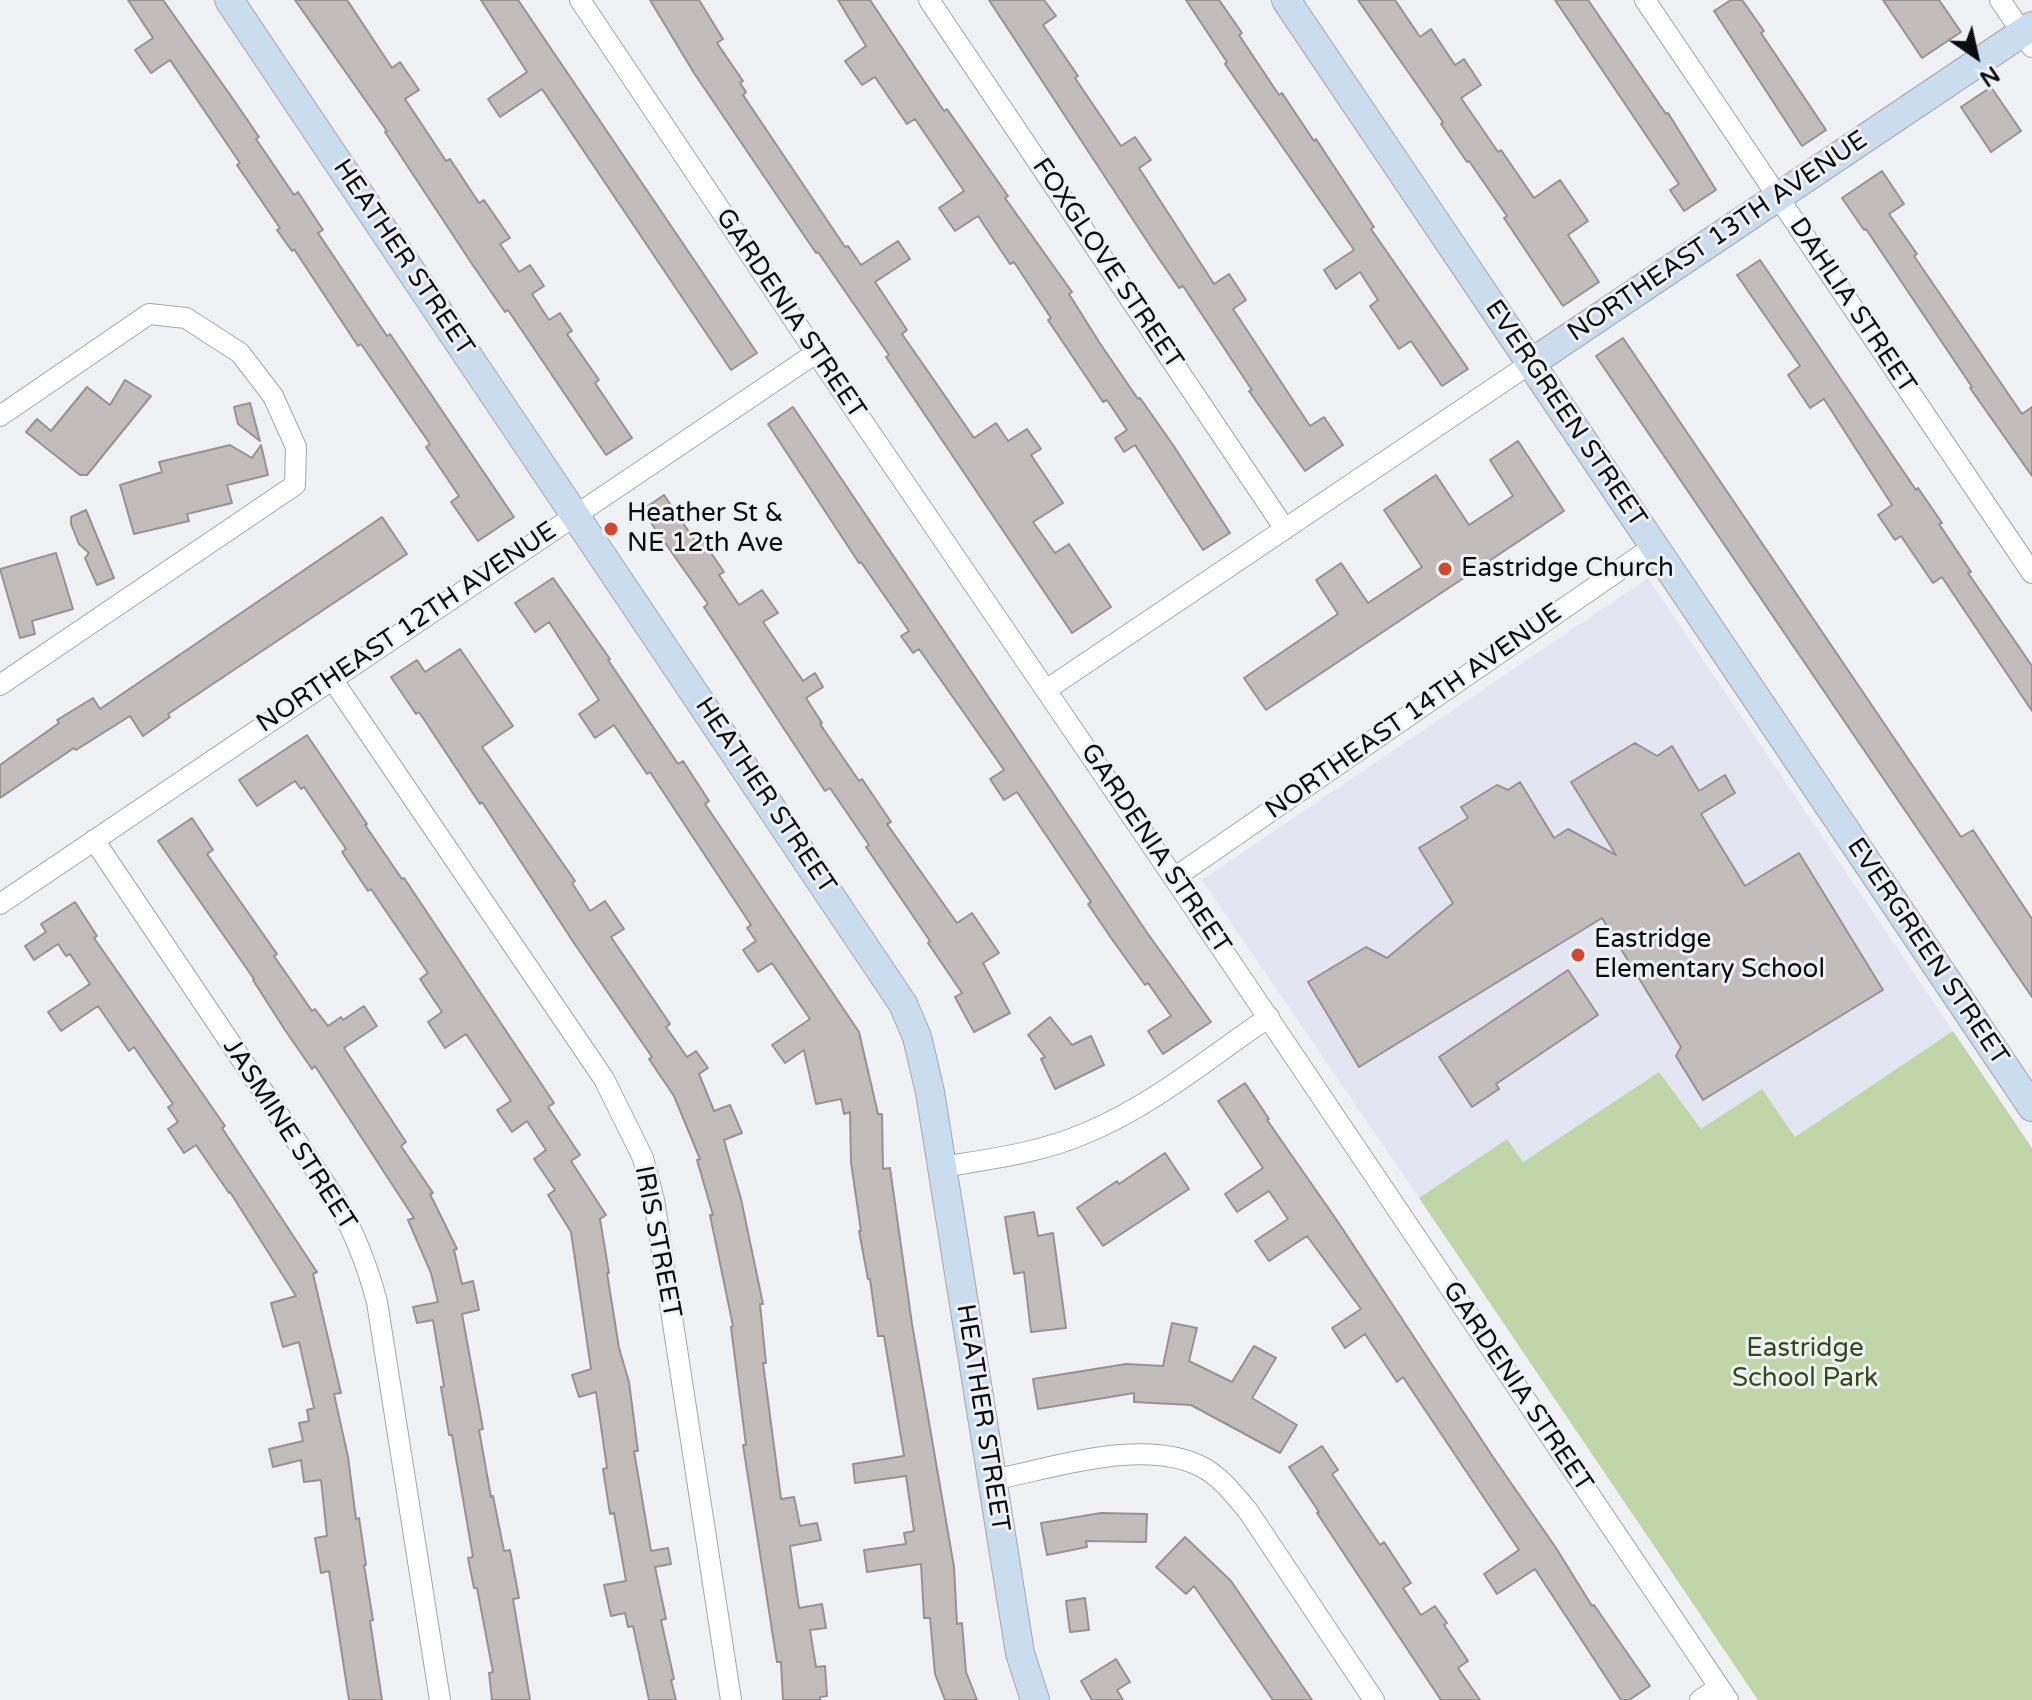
<!DOCTYPE html>
<html>
<head>
<meta charset="utf-8">
<style>
  body { margin:0 }
  #map { position:relative; width:2032px; height:1700px; overflow:hidden; background:#f0f1f5; font-family:"Varela Round",sans-serif }
  canvas { display:block }
  .north { position:absolute; left:1936px; top:16px; width:80px; height:80px; -webkit-text-stroke:6px #f0f1f5; paint-order:stroke; rotate:146deg; font-size:22px; font-weight:700; line-height:32px; text-align:center; color:#0b0c0d }
  .north::after { content:''; display:block; margin:auto; width:28px; height:36px; background:#0b0c0d; clip-path:polygon(50% 0,100% 100%,50% 72%,0 100%) }
</style>
</head>
<body>
<div id="map">
<canvas width="2032" height="1700"></canvas>
<div class="north">N</div>
</div>
<script>
const g = document.querySelector('canvas').getContext('2d');
g.lineJoin = 'round';
function paint(path, color) { g.fillStyle = color; g.fill(path, 'evenodd'); }
function strokePath(path, color, width, dash) { g.strokeStyle = color; g.lineWidth = width; g.lineCap = dash ? 'butt' : 'round'; g.setLineDash(dash || []); g.stroke(path); }
function label(font, color, halo, rows, align = 'center') {
  g.font = font + ' "Varela Round",sans-serif'; g.lineWidth = 6; g.setLineDash([]); g.textBaseline = 'middle'; g.strokeStyle = halo; g.fillStyle = color; for (const [text, x, y, turn = 0] of rows) {
    g.save(); g.translate(x, y); g.rotate((+turn || 0) * Math.PI / 180); g.textAlign = isNaN(turn) ? turn : align; if (halo) g.strokeText(text, 0, 0); g.fillText(text, 0, 0); g.restore();
  }
}
const built = new Path2D(`
  M1648 578 1953 1031 1795 1138 1701 1130 1659 1072 1523 1162 1507 1139 1419 1198 1202 880Z`);
const green = new Path2D(`
  M1953 1031 2032 1148V1700H1758L1419 1198 1507 1139 1523 1162 1659 1072 1701 1129 1762 1089 1795 1137Z`);
const building = new Path2D(`
  M128 0H163L233 99 259 137 256 139 294 195 298 192 323 230 318 233 387 336 390 334 514 517 478 541 451 502 459 496 426 447 430 444 361 344 358 346 294 249 292 251 277 230 280 228 237 165 240 163 170 60 151 73 135 50 153 38Z
  M295 0H347L392 68 400 62 419 90 405 99 446 161 450 159 479 203 484 200 510 238 500 244 519 272 530 265 544 286 532 294 549 320 560 313 572 331 567 334 599 380 595 383 632 438 606 455 508 310 505 312 472 264 385 132 387 131Z
  M481 0H518L757 353 731 370 542 89 500 117 488 99 527 72Z
  M650 0H699L723 39 717 43 743 81 740 83 746 92 743 95 845 247 848 246 861 265 898 241 910 259 875 282 907 330 902 334 974 438 996 423 1008 441 1027 429 1041 449 1031 455 1063 503 1033 522 1055 553 1069 544 1111 607 1072 633 886 357 889 355 818 252 816 253 694 73Z
  M838 0H870L944 111 947 109 1008 196 1005 198 1072 292 1069 294 1099 342 1138 399 1140 398 1173 445 1230 533 1203 550 1135 445 1124 452 1115 438 1127 430 1107 400 1103 402 1048 320 1051 318 1014 262 1010 264 978 216 955 231 939 208 964 191 915 119 907 124 875 77 862 85 845 61 866 46Z
  M989 0H1044L1056 16 1043 25 1078 76 1075 78 1121 146 1135 137 1151 160 1139 168 1214 284 1229 274 1246 300 1233 309 1310 426 1324 417 1343 445 1305 471 1249 391 1252 390 1183 286 1179 288 1151 247Z
  M1186 0H1219L1242 33 1239 35 1279 95 1282 93 1314 141 1316 139 1374 227 1371 229 1468 369 1442 386 1411 341 1399 349 1370 306 1378 300 1360 272 1336 289 1324 270 1354 250 1225 64 1227 62Z
  M1358 0H1395L1420 37 1431 29 1455 65 1464 59 1481 85 1461 98 1498 152 1501 150 1534 198 1560 180 1588 221 1568 235 1599 282 1563 306 1504 218 1507 216 1469 161 1467 162 1441 124 1443 122Z
  M1555 0H1588L1666 114 1668 113 1716 190 1684 211 1670 190 1679 184Z
  M1731 0H1742L1764 31 1761 33 1826 130 1802 146 1714 11Z
  M1883 0H1939L1961 32 1922 58Z
  M1991 87 2021 131 1991 152 1961 107Z
  M1882 171 1904 204 1889 214 1917 254 1914 256 2022 414 2032 407V476L1970 388 1972 387 1866 229 1864 230 1842 198Z
  M1760 260 1916 490 1918 488 1942 523 1939 524 1971 572 1968 573 2032 666V711L1942 577 1933 583 1901 536 1895 540 1878 515 1892 505 1824 399 1810 408 1788 375 1800 366 1737 275Z
  M1623 338 1961 837 1973 830 2032 919V997L1596 356Z
  M125 380 151 396 87 475H80L26 432 37 419 51 431 87 387 110 405Z
  M250 403 260 441 238 424 234 407Z
  M793 407 1148 934 1211 1022 1163 1054 1148 1031 1171 1016 1148 983 1145 985 1111 938 1088 904 1091 902 1017 792 1004 800 990 779 1004 770 995 757 919 649 913 653 901 636 909 631 861 562 859 563 768 424Z
  M1518 441 1564 511 1266 710 1244 678 1338 614 1316 580 1341 563 1368 603 1422 567 1384 510 1436 475 1469 525 1513 496 1490 460Z
  M230 445 252 458 261 445 268 475 227 485 232 503 187 514 189 521 134 534 120 485 162 472 159 462Z
  M664 495 696 542 701 538 724 572 719 575 739 605 762 590 778 613 763 622 803 681 815 673 823 687 806 698 822 723 820 724 859 781 862 779 891 822 887 824 957 923 972 913 999 953 983 963 1010 1013 974 1032 955 997 962 993 928 943 930 941 866 847 869 845 830 788 825 791 798 750 704 607 708 604 642 510Z
  M86 510 114 578 97 585 85 558 89 553 79 544 71 524V517Z
  M382 517 407 554 168 714 170 717 143 736 130 716 76 750 74 748 0 798V765L59 723 57 720 93 698 100 709Z
  M56 553 73 609 32 621 35 634 20 638 0 569Z
  M553 578 610 659 608 660 678 764 683 761 709 801 705 804 859 1032 878 1114H882L883 1169 890 1168 912 1324 954 1567 957 1624 962 1623 966 1672 977 1700H945L935 1674 930 1618H924L921 1564 867 1572 864 1550 906 1544 904 1533 914 1531 906 1476 855 1483 853 1464 904 1456 884 1336H878L870 1279H868L859 1231H861L851 1162 850 1112 844 1114 841 1099 816 1104 804 1050 785 1063 772 1045 810 1019 772 963 758 972 743 950 756 941 747 928 751 925 650 772 647 774 614 725 595 738 579 714 599 700 549 622 535 632 515 603Z
  M460 649 513 726 482 747 575 881 572 883 590 911 605 901 624 929 611 937 670 1024 666 1027 687 1057 696 1051 708 1068 699 1074 714 1111 730 1105 742 1133 724 1140 741 1199 763 1304H760L766 1363H763L781 1499 794 1497 800 1526 817 1523 821 1540 790 1546 799 1608 822 1604 826 1628 810 1630 816 1667 825 1666 827 1696 820 1697V1700H783L781 1662H777L743 1445H746L731 1327 733 1326 710 1215H713L697 1160 700 1159 674 1096 649 1059 652 1057 574 943 482 802 480 804 419 712 416 714 391 677 417 660 425 672Z
  M307 735 367 824 365 825 402 879 404 878 554 1103 548 1107 580 1155 571 1161 606 1215 600 1219 609 1273H607L619 1348 629 1382 638 1451H634L651 1551 668 1548 671 1564 655 1567 666 1619 661 1620 674 1679 671 1680 676 1700H649L633 1626 628 1627 625 1613 611 1616 604 1585 626 1581 614 1513 610 1514 603 1469 607 1468 596 1392 579 1397 572 1375 591 1369 571 1232 548 1195 555 1190 534 1159 546 1150 527 1121 512 1132 497 1110 511 1101 466 1034 445 1048 428 1022 442 1012 420 979 428 973 371 889 368 891 342 852 346 849 304 787 301 789 295 781 257 806 239 780Z
  M1635 743 1657 756 1672 746 1699 791 1725 775 1735 793 1701 814 1745 886 1799 853 1883 990 1703 1100 1676 1056 1681 1047 1602 918 1359 1067 1308 982 1366 947 1387 958 1453 903 1419 848 1468 818 1461 807 1497 785 1508 790 1520 782 1554 838 1568 829 1616 855 1571 782Z
  M192 818 213 850 207 854 277 954 274 956 312 1011 315 1009 328 1026 341 1017 343 1020 364 1006 377 1026 344 1048 406 1142 401 1146 433 1193 430 1194 457 1249 454 1250 462 1284 473 1281 479 1310 462 1314 483 1429 479 1430 491 1497 493 1496 504 1551 510 1550 519 1598 513 1599 530 1700H492L489 1673 493 1672 477 1588H474L468 1558 473 1557 452 1435H449L441 1387 444 1386 433 1320 417 1323 413 1307 438 1302 431 1273 408 1220 414 1218 315 1066 312 1069 285 1030 253 980 254 979 158 841Z
  M75 902 97 936 94 938 225 1126 222 1128 317 1272 313 1274 341 1393 334 1394 348 1457 356 1519 359 1518 366 1565H364L373 1620 370 1621 382 1700H349L329 1571 321 1573 315 1538 327 1536 321 1480 304 1482 301 1460 273 1467 269 1449 303 1441 299 1423 309 1421 307 1410 314 1408 299 1342 283 1347 271 1303 296 1296 230 1192 229 1193 196 1145 184 1153 168 1129 178 1122 168 1107 173 1104 134 1047 129 1051 98 1006 61 1031 48 1012 90 984 70 954 66 956 58 944 34 960 25 946 46 932 41 924Z
  M1568 970 1598 1015 1496 1084 1499 1089 1472 1107 1439 1057Z
  M1050 1017 1072 1045 1091 1036 1104 1065 1055 1089 1041 1059 1045 1057 1028 1035Z
  M1245 1083 1269 1119 1267 1120 1338 1222 1493 1457 1556 1548 1592 1606 1594 1605 1650 1686 1629 1700H1621L1535 1569 1497 1594 1484 1574 1519 1550 1403 1377 1397 1382 1365 1334 1345 1348 1332 1328 1361 1309 1307 1236 1269 1261 1255 1241 1288 1219 1269 1191 1237 1212 1225 1194 1263 1168 1218 1101Z
  M1165 1153 1189 1189 1103 1246 1077 1208 1117 1181 1119 1184Z
  M1034 1212 1038 1236 1053 1233 1066 1328 1031 1332 1024 1272 1014 1274 1005 1217Z
  M1172 1323 1197 1328 1189 1361 1232 1382 1254 1346 1276 1358 1252 1398 1297 1425 1280 1453 1191 1405 1134 1402V1393L1038 1409 1033 1379 1126 1364 1163 1366Z
  M1322 1446 1338 1470 1332 1474 1380 1545 1384 1542 1411 1583 1403 1588 1421 1615 1435 1606 1447 1623 1444 1625 1468 1661 1458 1668 1480 1700H1441L1317 1513 1319 1512 1289 1467Z
  M1101 1513 1147 1514 1146 1542 1086 1541 1087 1547 1047 1555 1041 1523Z
  M1185 1537 1231 1581 1312 1700H1273L1194 1586 1186 1594 1156 1567Z
  M1085 1598 1089 1630 1070 1632 1066 1601Z
  M1116 1659 1130 1682 1117 1690 1123 1700H1092L1081 1681Z`);
const street = new Path2D(`
  M580 0 816 353 1174 878 1728 1700
  M929 0 1285 529
  M1645 0 2032 573
  M2000 0 2032 47
  M0 416 149 314 186 318 240 353 273 396 296 447 295 485 0 685
  M332 679 604 1079 643 1158 654 1200 731 1700
  M1046 690 1531 363
  M94 840 334 1197C354 1231 367 1264 377 1302L440 1700
  M1174 878 1654 546
  M0 904 816 353
  M942 1167C991 1159 1040 1153 1086 1133 1152 1106 1210 1057 1269 1017
  M992 1480C1054 1468 1146 1436 1204 1468 1223 1479 1235 1496 1248 1511L1374 1700
  M1700 1700 1719 1687`);
const secondary = new Path2D(`
  M229 0 903 1004 917 1037 930 1092 1020 1653 1035 1700
  M1286 0 2032 1107
  M1531 363 2032 26`);
const markers = [
  [611,529,8,"#d44832"],
  [1445,569,8,"#d44832"],
  [1578,955,8,"#d44832"]
];
const streetNames = [
  ["NORTHEAST 13TH AVENUE",1718,237,-34],
  ["HEATHER STREET",403,258,56],
  ["FOXGLOVE STREET",1107,264,56],
  ["DAHLIA STREET",1852,306,56],
  ["GARDENIA STREET",790,314,56],
  ["EVERGREEN STREET",1565,414,56],
  ["NORTHEAST 12TH AVENUE",407,628,-34],
  ["NORTHEAST 14TH AVENUE",1414,712,-35],
  ["HEATHER STREET",765,796,56],
  ["GARDENIA STREET",1155,849,56],
  ["EVERGREEN STREET",1927,952,56],
  ["JASMINE STREET",289,1135,57],
  ["IRIS STREET",657,1242,79],
  ["GARDENIA STREET",1517,1387,56],
  ["HEATHER STREET",982,1418,81]
];
const poiNames = [
  ["Heather St &",627,514],
  ["NE 12th Ave",627,544],
  ["Eastridge Church",1461,569],
  ["Eastridge",1594,940],
  ["Elementary School",1594,970]
];
const parkNames = [
  ["Eastridge",1805,1349],
  ["School Park",1805,1379]
];
paint(built, '#e3e6f1');
paint(green, '#c1d6a8');
paint(building, '#c2bdbb');
strokePath(building, '#989392', 2);
strokePath(street, '#a6a7ab', 22);
strokePath(secondary, '#a6a7ab', 30);
strokePath(street, '#fff', 20);
strokePath(secondary, '#caddef', 28);
for (const [x, y, r, color] of markers) { const dot = new Path2D(); dot.arc(x, y, r, 0, 2 * Math.PI); g.fillStyle = color; g.fill(dot); strokePath(dot, '#f0f1f5', 3); }
label('26px', '#0b0c0d', '#f0f1f5', streetNames);
label('26px', '#0b0c0d', '#f0f1f5', poiNames, 'left');
label('26px', '#354918', '#f0f1f5', parkNames);
</script>
</body>
</html>
